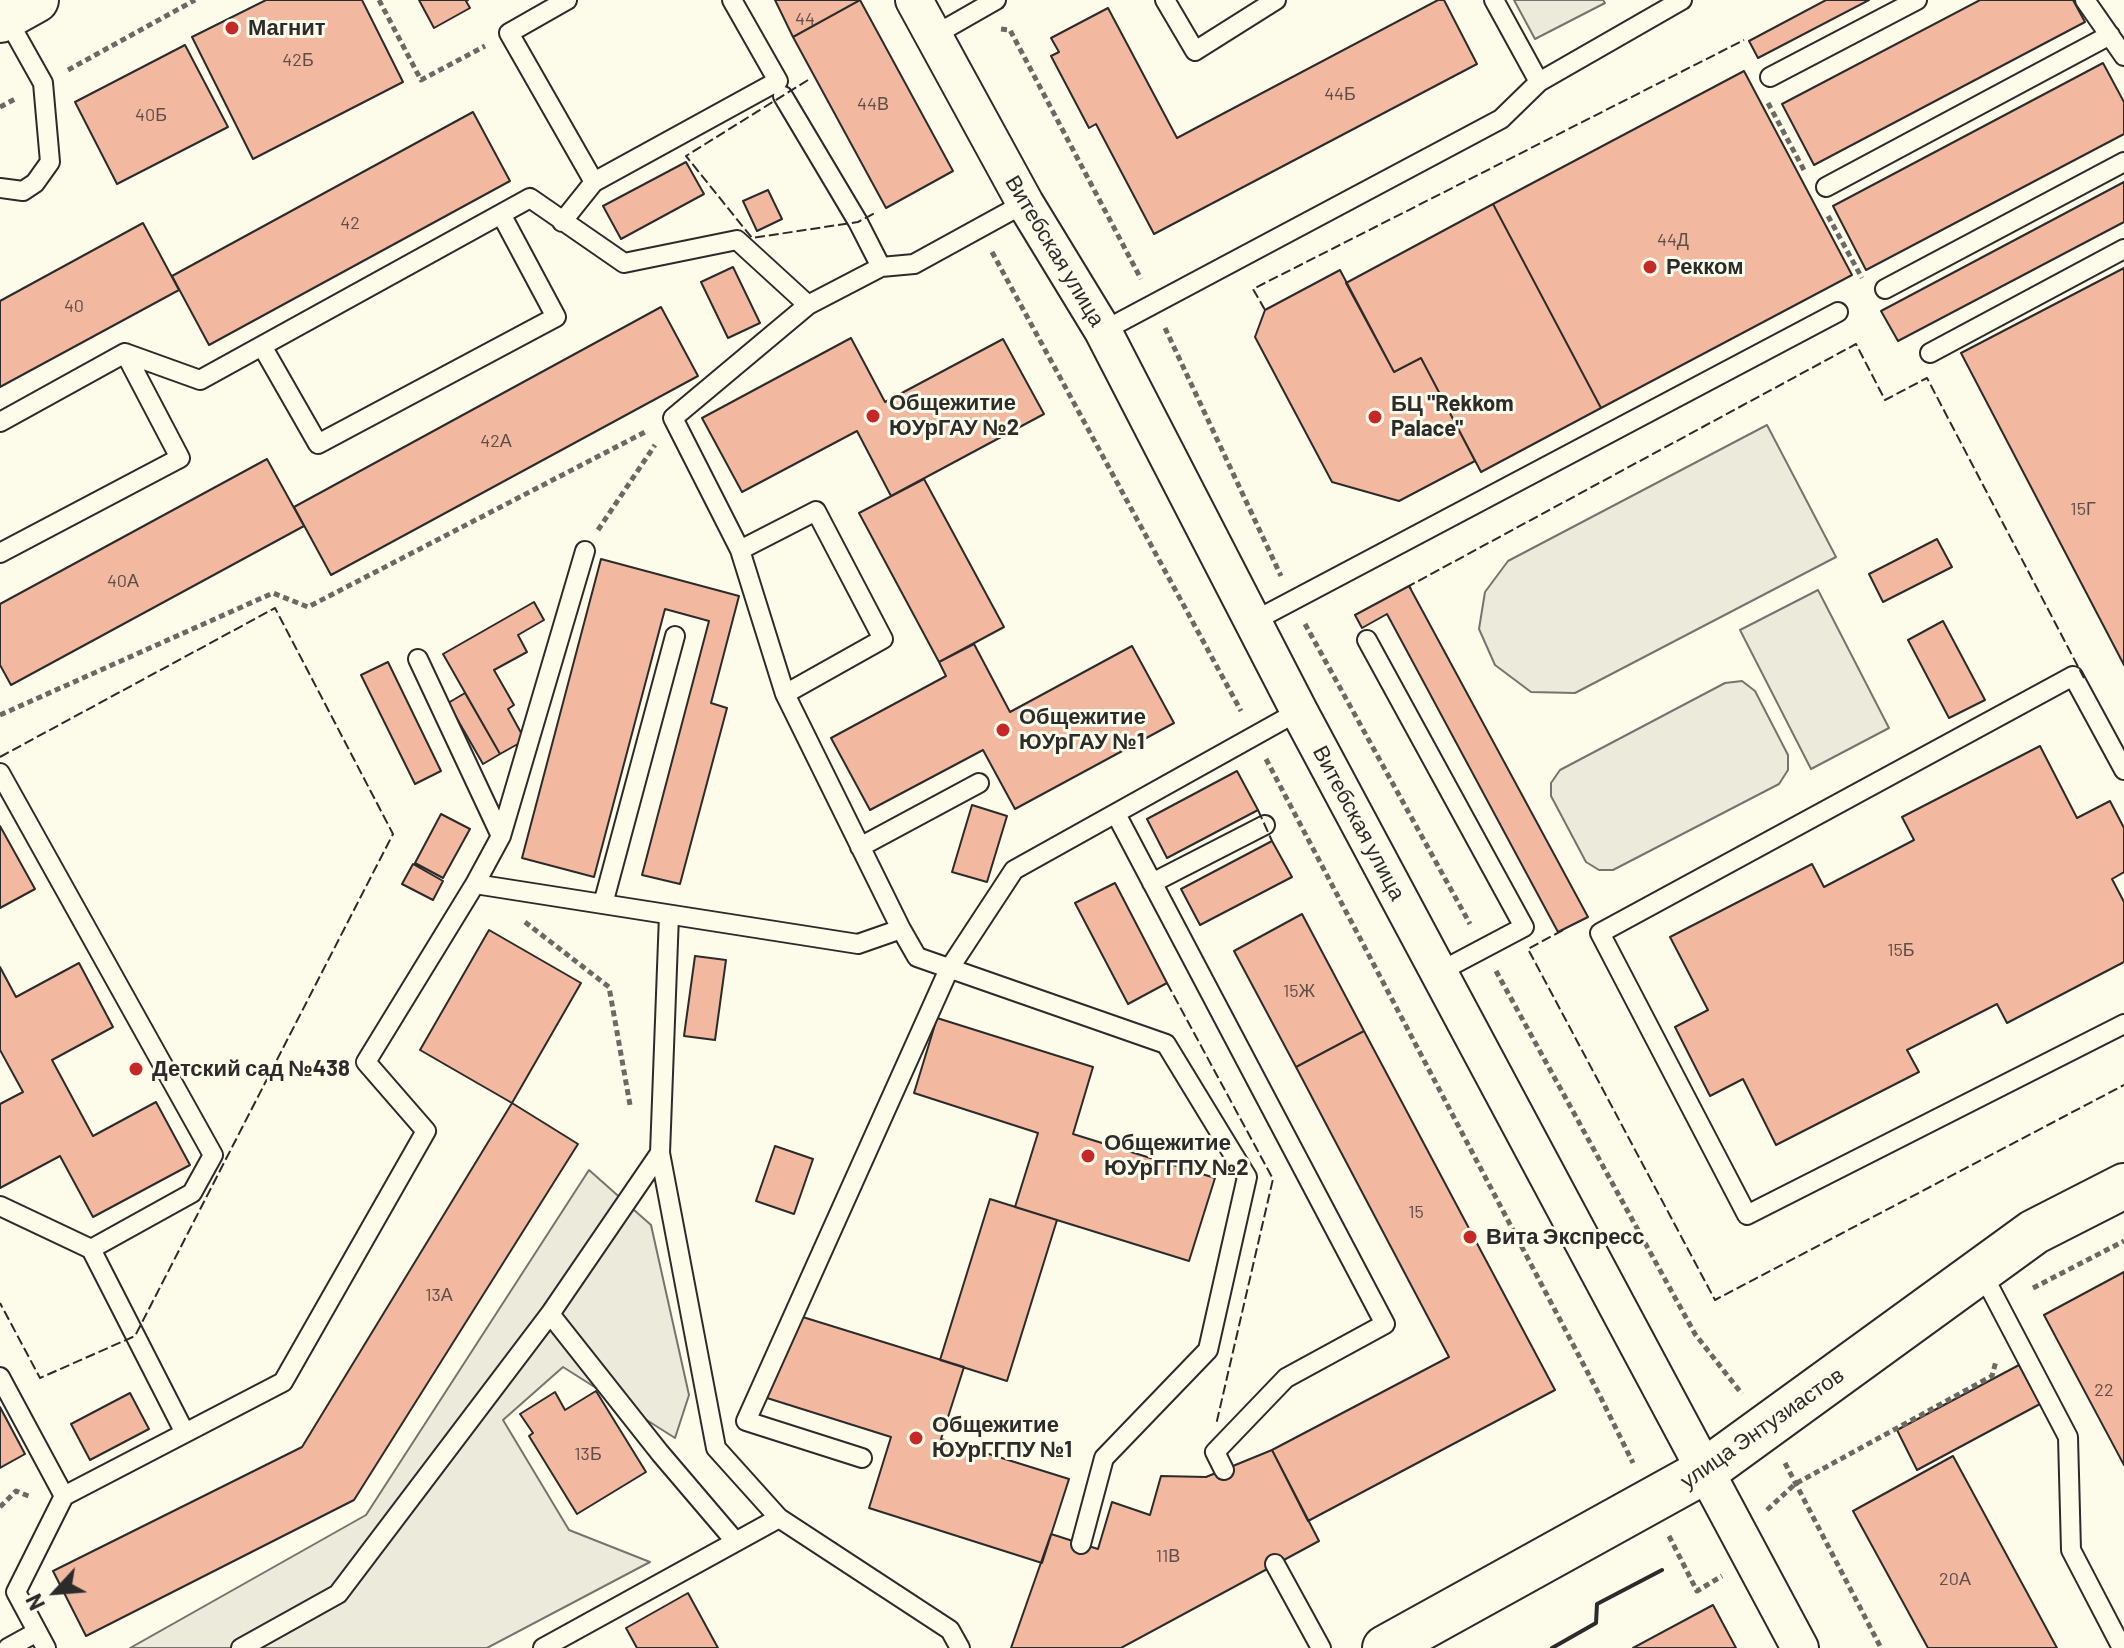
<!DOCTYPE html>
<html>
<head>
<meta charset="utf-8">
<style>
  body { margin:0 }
  #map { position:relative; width:2124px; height:1648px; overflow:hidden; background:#fdfbea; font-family:Barlow,sans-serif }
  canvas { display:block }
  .north { position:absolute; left:16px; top:1552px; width:80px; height:80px; -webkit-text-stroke:6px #fdfbea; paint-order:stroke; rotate:244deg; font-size:22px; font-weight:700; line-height:32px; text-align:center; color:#2b2b2b }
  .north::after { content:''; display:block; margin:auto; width:28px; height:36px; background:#2b2b2b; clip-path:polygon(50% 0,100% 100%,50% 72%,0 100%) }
</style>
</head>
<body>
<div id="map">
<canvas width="2124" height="1648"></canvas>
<div class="north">N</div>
</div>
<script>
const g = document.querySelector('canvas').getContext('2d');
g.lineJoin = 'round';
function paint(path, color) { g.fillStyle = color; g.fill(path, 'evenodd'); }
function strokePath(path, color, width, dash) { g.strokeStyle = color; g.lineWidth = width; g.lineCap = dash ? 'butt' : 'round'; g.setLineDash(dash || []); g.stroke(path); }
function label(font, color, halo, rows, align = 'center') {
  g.font = font + ' Barlow,sans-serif'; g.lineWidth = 6; g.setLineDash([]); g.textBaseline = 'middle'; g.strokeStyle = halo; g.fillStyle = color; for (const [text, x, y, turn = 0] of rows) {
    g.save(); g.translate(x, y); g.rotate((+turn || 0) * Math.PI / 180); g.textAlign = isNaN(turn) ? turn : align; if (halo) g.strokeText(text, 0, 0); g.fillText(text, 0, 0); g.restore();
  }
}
const green = new Path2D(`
  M1514 0H1603L1605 3 1535 39Z
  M1767 425 1836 557 1575 693 1531 692 1495 665 1479 629 1485 592 1508 561Z
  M1818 590 1889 728 1811 769 1740 630Z
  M1742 681 1755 691 1788 755V770L1779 784 1613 870H1599L1586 862 1551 796V783L1560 770 1725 683Z
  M589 1170 651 1225 689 1395 675 1438 563 1367 503 1420 569 1530 650 1562 487 1648H130L366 1515Z`);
const building = new Path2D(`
  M266 0H362L403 82 253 159 192 37Z
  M419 0H468L466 1 470 8 434 28Z
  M775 0H860L793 37Z
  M860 0 953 171 886 208 793 37Z
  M1438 0H1444L1477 64 1154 234 1096 124 1089 128 1051 56 1059 52 1051 38 1108 8 1177 138Z
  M1826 0H1869L1758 58 1749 41Z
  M1980 0H2073L2085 22 1814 165 1782 104Z
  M185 45 228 127 117 184 75 102Z
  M2103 63 2124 102V134L1866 270 1833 206Z
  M1744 71 1852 275 1601 408 1493 204Z
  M473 112 510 181 209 345 172 276Z
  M686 162 704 194 621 239 603 206Z
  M2124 182V222L1898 341 1881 311Z
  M768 190 782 219 757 231 743 201Z
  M1493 204 1601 408 1481 472 1421 358 1394 372 1346 283Z
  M143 223 179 290 0 387V301Z
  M733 267 760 323 728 338 701 282Z
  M2124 268V665L1961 353Z
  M1340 270 1394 372 1421 358 1475 461 1399 501 1332 482 1255 337 1265 310Z
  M661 307 698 376 331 575 294 507Z
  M851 338 885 402 1003 339 1044 414 891 496 857 431 742 492 702 418Z
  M267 459 304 526 11 685 0 665V604Z
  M924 479 1004 627 939 662 859 513Z
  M1937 539 1952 567 1883 602 1869 574Z
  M601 559 739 596 711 703 727 708 680 884 642 875 709 621 665 609 594 877 522 858Z
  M1409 586 1588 917 1558 932 1387 614 1362 628 1355 615Z
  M534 602 544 620 518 635 527 652 494 670 514 705 508 709 525 740 500 754 443 654Z
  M1943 621 1985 700 1949 718 1908 640Z
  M974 644 1010 712 1132 646 1174 723 1015 809 983 750 870 810 831 738 946 676 939 662Z
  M388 662 441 771 415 784 361 675Z
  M465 693 500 754 483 764 448 703Z
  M2040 746 2077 818 2110 801 2124 828V872L2112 879 2124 902V962L2007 1023 1997 1004 1907 1050 1919 1072 1776 1145 1743 1079 1710 1096 1675 1027 1708 1010 1670 937 1812 864 1824 887 1914 840 1902 817Z
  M1237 771 1258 810 1167 858 1147 819Z
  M972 805 1007 816 987 882 952 872Z
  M441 814 470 829 443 878 415 863Z
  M0 826 35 889 0 908Z
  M1272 841 1292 877 1200 925 1181 889Z
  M413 864 443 881 433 900 402 884Z
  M1115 883 1167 983 1128 1004 1075 903Z
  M1302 914 1364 1031 1296 1067 1234 951Z
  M489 930 581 983 512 1103 578 1144 354 1500 86 1636 53 1571 302 1447 512 1103 420 1050Z
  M695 956 726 960 715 1040 684 1036Z
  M79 963 113 1027 52 1060 93 1136 156 1102 190 1165 93 1217 60 1156 0 1188V1104L23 1092 0 1050V967L16 997Z
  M937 1018 1093 1067 1073 1134 1215 1178 1189 1261 1015 1207 1038 1133 914 1093Z
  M1364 1031 1555 1390 1308 1521 1272 1450 1449 1357 1296 1067Z
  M775 1146 813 1159 794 1214 756 1201Z
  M990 1199 1057 1220 1007 1381 940 1360Z
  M2124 1272V1465L2044 1315Z
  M793 1314 964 1367 941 1439 1069 1479 1042 1563 869 1508 891 1437 767 1398Z
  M2019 1365 2040 1404 1917 1470 1897 1430Z
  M596 1391 646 1472 577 1514 529 1436 533 1433 520 1414 555 1392 565 1410Z
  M130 1393 149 1429 90 1460 71 1424Z
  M0 1407 25 1454 0 1468Z
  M1272 1450 1319 1541 1121 1648H1011L1051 1534 1098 1549 1112 1502 1150 1515 1161 1476 1206 1477Z
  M1953 1456 2057 1648H1928L1853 1511Z
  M688 1593 718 1648H637L626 1628Z
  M1713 1605 1736 1648H1633Z`);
const path = new Path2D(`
  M379 0 421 80 485 46
  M1001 29 1010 30 1141 279
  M68 70 195 0
  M1768 103 1805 172
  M0 107 17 98
  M1828 216 1862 278
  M992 252 1241 711
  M1165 328 1281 576
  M598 530 655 445
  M1305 624 1470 924
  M0 715 273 593 308 607 647 431
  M1266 759 1600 1396 1633 1463
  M525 922 609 987 630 1105
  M1496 971 1695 1334 1742 1394
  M2033 1288 2124 1241
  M1785 1463 1881 1648
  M0 1507 16 1491 31 1497
  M1767 1510 1795 1484 1992 1376 1996 1361
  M1669 1536 1697 1591 1722 1576`);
const service = new Path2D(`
  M1165 0 1195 51 1276 0
  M1494 0 1539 82
  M2085 0 2124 56
  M933 36 996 0
  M1770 77 1917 0
  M783 96 858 222 881 267
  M594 182 778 81 732 0
  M1826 187 2110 35
  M0 188 23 191 35 183 50 162 43 83 6 17
  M1025 203 914 264 881 267 808 305 673 418 740 550 785 694 901 929 917 957 1166 1044 1247 1177 1208 1350 1104 1458 1081 1544
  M562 222 594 182 509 33 567 0
  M1885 289 2124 162
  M1103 331 1501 119 1539 82 1682 0
  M262 346 318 444 556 317 501 214
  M1930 353 2124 249
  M0 422 125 353 200 380 530 198 624 263 737 240 808 305
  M740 550 816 511 883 639 785 694
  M0 553 180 458 125 353
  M1254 621 1838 312
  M1367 640 1524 927 1439 972
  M418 659 501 836
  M2124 770 2073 676 1600 933 1747 1215 2124 1024
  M0 773 213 1155 192 1193 91 1249 185 1433
  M1116 814 1385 1324 1286 1378 1215 1452 1224 1470
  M860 847 979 783
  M1152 883 1265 825
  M475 884 501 836 585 551
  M603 904 675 636
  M669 915 660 1153 716 1448 779 1518 950 1630 960 1648
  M0 1206 91 1249
  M1981 1271 2068 1437 2071 1550 2122 1648
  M550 1314 660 1453 735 1541
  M0 1377 64 1496 16 1592 46 1648
  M862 1458 746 1421 949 969 1014 870 1299 711
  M64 1496 283 1382 426 1131 366 1062 475 884 858 944 901 929
  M1275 1564 1321 1648
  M8 1648 37 1632
  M241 1648 338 1594 550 1314 660 1153
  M543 1648 779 1518`);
const minor = new Path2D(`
  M914 0 1025 203 1103 331 1299 711 1800 1648`);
const secondary = new Path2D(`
  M1385 1648 1705 1471 2034 1232 2124 1186`);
const primary = new Path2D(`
  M0 20 36 0`);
const fence = new Path2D(`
  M808 80 686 156 752 238 858 222 875 213
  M1265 310 1253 289 1744 40
  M1411 589 1409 586 1856 344 1885 400 1927 378 2084 678
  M0 757 275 608 393 834 135 1336 40 1378 0 1303
  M1258 810 1272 841
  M1563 930 1528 949 1715 1300 2124 1085
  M1167 983 1273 1179 1216 1425`);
const wall = new Path2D(`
  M1552 1648 1596 1623 1597 1604 1662 1570`);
const markers = [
  [232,28,8,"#c62828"],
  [1650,267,8,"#c62828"],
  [873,416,8,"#c62828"],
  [1375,417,8,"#c62828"],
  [1003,730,8,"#c62828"],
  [136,1069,8,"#c62828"],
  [1088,1156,8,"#c62828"],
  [1470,1237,8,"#c62828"],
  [916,1438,8,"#c62828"]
];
const numberNames = [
  ["44",805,19],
  ["42Б",298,60],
  ["44Б",1340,94],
  ["44В",873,104],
  ["40Б",151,115],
  ["42",350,223],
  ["44Д",1673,240],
  ["40",74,306],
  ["42А",496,441],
  ["15Г",2083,509],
  ["40А",123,581],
  ["15Б",1901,950],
  ["15Ж",1299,991],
  ["15",1416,1212],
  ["13А",439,1295],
  ["22",2104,1390],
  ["13Б",588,1454],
  ["11В",1168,1556],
  ["20А",1955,1579]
];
const poiNames = [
  ["Магнит",248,28],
  ["Рекком",1666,267],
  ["Общежитие",889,403],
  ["ЮУрГАУ №2",889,428],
  ["БЦ \"Rekkom",1391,404],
  ["Palace\"",1391,429],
  ["Общежитие",1019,717],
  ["ЮУрГАУ №1",1019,742],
  ["Детский сад №438",152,1069],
  ["Общежитие",1104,1143],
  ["ЮУрГГПУ №2",1104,1168],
  ["Вита Экспресс",1486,1237],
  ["Общежитие",932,1425],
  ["ЮУрГГПУ №1",932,1450]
];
const streetNames = [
  ["Витебская улица",1055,251,59],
  ["Витебская улица",1359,823,62],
  ["улица Энтузиастов",1762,1428,-35]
];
paint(green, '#ecebdb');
strokePath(green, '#74746e', 2);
paint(building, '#f2b8a0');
strokePath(building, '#2b2b2b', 2);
strokePath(service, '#2b2b2b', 22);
strokePath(minor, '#2b2b2b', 40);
strokePath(secondary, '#2b2b2b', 48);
strokePath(primary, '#2b2b2b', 48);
strokePath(path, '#6a6964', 5, [6, 4]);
strokePath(service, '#fdfbea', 18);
strokePath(minor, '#fdfbea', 36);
strokePath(secondary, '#fdfbea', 44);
strokePath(primary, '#fdfbea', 44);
strokePath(fence, '#2b2b2b', 2, [10, 4]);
strokePath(wall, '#2b2b2b', 4);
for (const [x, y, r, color] of markers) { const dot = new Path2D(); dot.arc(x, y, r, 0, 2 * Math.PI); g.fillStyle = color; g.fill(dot); strokePath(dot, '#fdfbea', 3); }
label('18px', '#5d4e48', null, numberNames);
label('bold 22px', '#2b2b2b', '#fdfbea', poiNames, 'left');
label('22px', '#2b2b2b', '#fdfbea', streetNames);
</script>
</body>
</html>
